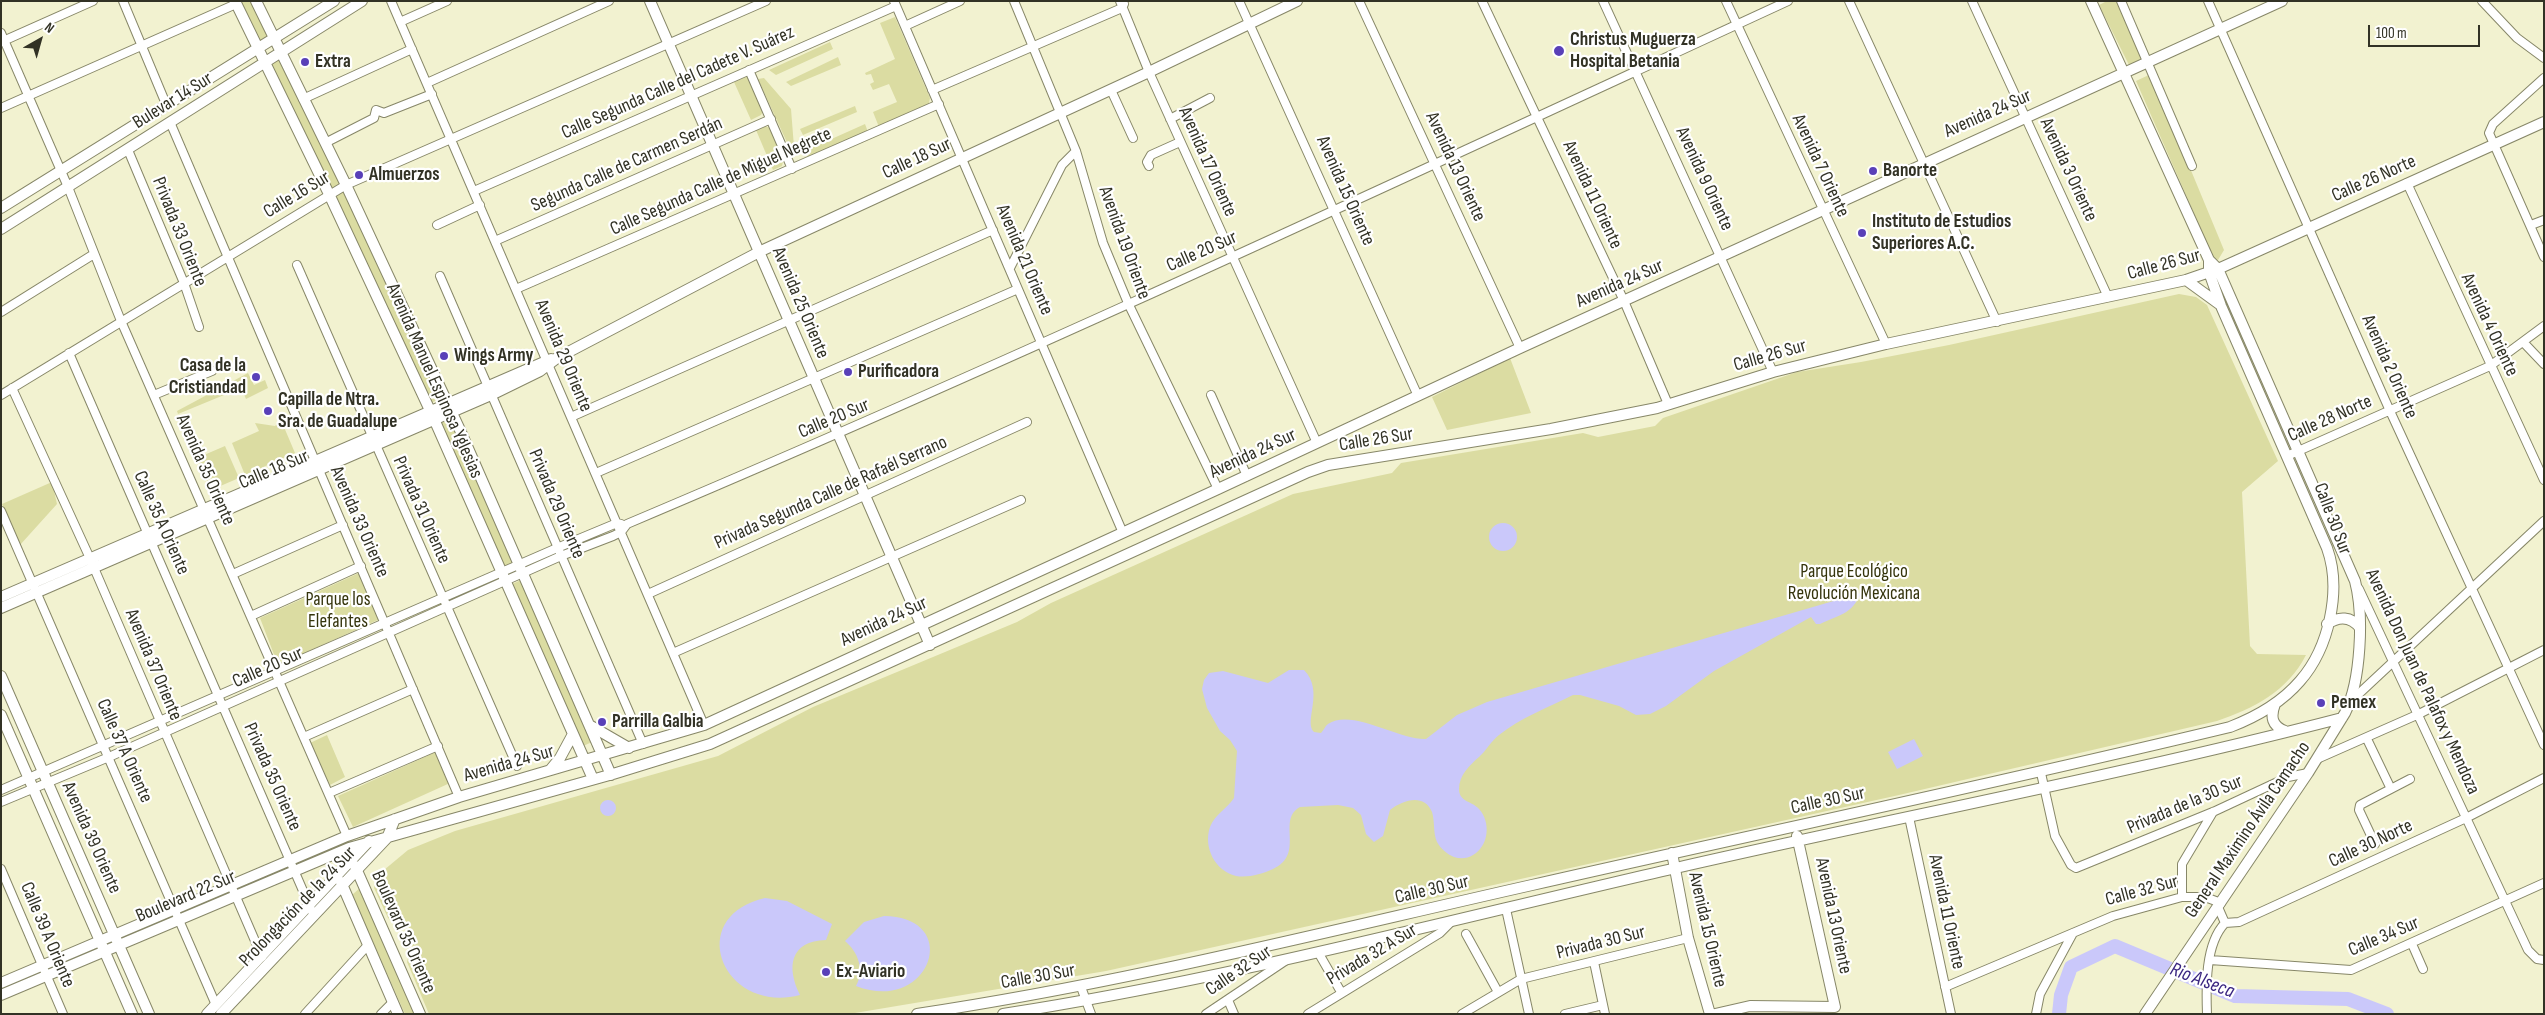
<!DOCTYPE html>
<html>
<head>
<meta charset="utf-8">
<style>
  body { margin:0 }
  #map { position:relative; width:2545px; height:1015px; overflow:hidden; background:#f2f2d0; font-family:"Sofia Sans Condensed",sans-serif }
  canvas { display:block }
  .frame { position:absolute; inset:0; border:2px solid #323225; pointer-events:none }
  .north { position:absolute; left:15px; top:15px; width:50px; height:50px; -webkit-text-stroke:4px #fff; paint-order:stroke; rotate:38deg; font-size:14px; font-weight:700; line-height:20px; text-align:center; color:#323225 }
  .north::after { content:''; display:block; margin:auto; width:18px; height:22px; background:#323225; clip-path:polygon(50% 0,100% 100%,50% 72%,0 100%) }
  .scale { position:absolute; left:2368px; top:25px; width:112px; height:22px; box-sizing:border-box; border:2px solid #323225; border-top:0; padding-left:6px; font-size:15px; line-height:18px; white-space:nowrap; color:#323225; -webkit-text-stroke:4px #fff; paint-order:stroke }
</style>
</head>
<body>
<div id="map">
<canvas width="2545" height="1015"></canvas>
<div class="frame"></div>
<div class="north">N</div>
<div class="scale">100 m</div>
</div>
<script>
const g = document.querySelector('canvas').getContext('2d');
g.lineJoin = 'round';
function paint(path, color) { g.fillStyle = color; g.fill(path, 'evenodd'); }
function strokePath(path, color, width, dash) { g.strokeStyle = color; g.lineWidth = width; g.lineCap = dash ? 'butt' : 'round'; g.setLineDash(dash || []); g.stroke(path); }
function label(font, color, halo, rows, align = 'center') {
  g.font = font + ' "Sofia Sans Condensed",sans-serif'; g.lineWidth = 4.5; g.setLineDash([]); g.textBaseline = 'middle'; g.strokeStyle = halo; g.fillStyle = color; for (const [text, x, y, turn = 0] of rows) {
    g.save(); g.translate(x, y); g.rotate((+turn || 0) * Math.PI / 180); g.textAlign = isNaN(turn) ? turn : align; if (halo) g.strokeText(text, 0, 0); g.fillText(text, 0, 0); g.restore();
  }
}
const green = new Path2D(`
  M239 1H253L269 36 257 42Z
  M2107 1H2117L2142 59 2129 65 2099 5Z
  M895 17 930 98 929 103 920 110 879 127 873 112 897 102 889 84 873 90 870 84 874 82 871 74 866 75 865 73 895 59 880 23Z
  M830 42 833 49 776 75 769 70Z
  M838 57 841 65 791 86 786 82Z
  M279 58 443 397 431 403 264 67Z
  M2151 74 2224 250 2218 260 2214 259 2136 81Z
  M749 76 764 109 761 115 751 120 734 82Z
  M764 78 791 109 794 147 790 149 758 79Z
  M855 106 857 112 803 135 800 129Z
  M865 124 868 132 808 159 807 150Z
  M765 126 770 128 784 157 782 166 773 170 756 130Z
  M2179 294 2196 297 2207 305 2278 461 2242 492 2250 646 2257 654 2306 655C2287 692 2254 708 2217 721L1899 795 1106 971 849 1014H429L407 962C412 942 418 944 407 924L396 925 388 918 374 888 378 875 408 850 455 831 718 756 813 707 1017 622 1051 603 1293 494 1392 473 1401 463 1583 433 1598 437 1655 426 1663 418 1797 372 1861 362 1949 345Z
  M1510 358 1531 413 1447 430 1432 397Z
  M248 373 254 385 265 380 268 388 246 399 241 388 178 414 177 411Z
  M450 414 515 565 505 569 438 419Z
  M281 420 295 453 245 475 232 443 259 431 255 423 275 426Z
  M197 439 204 455 225 446 239 478 211 490 190 442Z
  M52 482 57 504 20 545 2 504Z
  M359 573 380 619 278 665 260 618Z
  M521 580 592 742 581 747 510 585Z
  M327 735 345 777 330 785 310 743Z
  M436 752 450 783 353 827 338 796Z
  M361 887 415 1014H405L352 895Z`);
const water = new Path2D(`
  M1489 537a14 14 0 1 1 28 0a14 14 0 1 1-28 0Z
  M1861 593C1851 615 1841 614 1820 624H1816L1811 617 1714 671 1666 706 1650 714 1636 715 1619 706 1580 695H1573C1549 707 1520 718 1499 735 1491 741 1486 751 1479 757 1470 765 1459 775 1459 789 1459 802 1472 801 1479 809 1491 822 1489 846 1473 855 1467 859 1460 859 1454 857 1447 854 1441 849 1437 842 1433 833 1435 822 1432 812 1424 793 1403 800 1390 810L1383 836 1374 842 1366 834 1361 815 1353 808 1338 805 1300 807C1276 820 1306 854 1273 869 1262 874 1248 878 1236 876 1215 871 1203 847 1210 827 1215 814 1227 809 1234 798L1237 751 1230 740 1220 731 1207 708 1202 689 1204 680 1209 673 1223 671 1268 683 1289 670H1304C1325 691 1303 722 1314 732L1321 733C1324 730 1325 726 1328 724 1352 708 1398 740 1426 739L1457 715 1487 702Z
  M1914 739 1923 756 1897 769 1888 752Z
  M600 808a8 8 0 1 1 16 0a8 8 0 1 1-16 0Z
  M765 898 787 901 832 924 826 940C790 941 786 967 800 995 723 1015 683 917 765 898Z
  M884 916C964 917 930 1015 856 986 865 970 858 952 845 941L864 922Z`);
const river = new Path2D(`
  M2059 1014 2061 995 2071 967 2115 946 2235 996 2348 999 2387 1014`);
const street = new Path2D(`
  M123 1 166 104
  M391 1 704 725
  M894 1 1123 533
  M1014 1 1076 151 1103 243 1128 303 1218 489
  M1120 1 1149 72 1317 443
  M1239 1 1418 396
  M1359 1 1520 348
  M1482 1 1624 301 1668 404
  M1603 1 1773 372
  M1726 1 1886 344
  M1849 1 1997 322
  M1972 1 2108 297
  M2121 1 2192 166
  M2208 1 2390 411 2544 745
  M2482 1 2517 38 2544 58
  M400 22 447 1
  M905 26 960 1
  M1 33 68 187 121 321 347 836
  M1 42 93 1
  M749 70 792 169
  M2544 78 2493 124 2489 133 2544 257
  M427 83 609 1
  M932 90 1122 8 1124 4
  M1111 90 1133 138
  M303 99 412 49
  M1 108 236 4
  M1170 119 1210 98
  M170 122 459 797
  M325 143 374 118 376 110 384 113 432 94
  M128 150 184 283 199 327
  M1149 166 1147 162 1151 155 1180 142
  M2407 183 2544 480
  M474 191 896 6
  M437 225 480 205
  M2531 225 2544 220
  M495 241 771 119
  M297 265 517 766
  M1010 268 1062 165 1076 151
  M440 276 643 744
  M516 289 939 104
  M1 312 94 254
  M2524 343 2544 364
  M69 353 314 916
  M12 388 88 554 262 957
  M1 395 346 185 766 1
  M154 395 212 371
  M1211 395 1247 476
  M571 417 993 230
  M2287 456 2490 366 2544 326
  M596 473 1018 289
  M1 511 216 1005
  M233 574 343 525
  M2359 589 2528 950 2537 959 2544 960
  M648 594 1027 422
  M251 616 361 566
  M673 653 1021 500
  M2350 702 2544 521
  M304 737 413 689
  M2367 739 2391 789
  M2317 759 2419 714 2544 650
  M2041 773 2055 836 2071 865 2076 868 2213 812 2288 777 2308 773
  M1 790 557 548 617 523 621 524
  M329 793 438 746
  M1 802 109 757 561 556 613 536 621 532 627 524C1018 359 1402 179 1788 1
  M1909 817 1951 1014
  M2375 844 2359 810 2360 805 2410 779
  M1 869 63 1014
  M2182 897V864L2213 812
  M2218 907 2225 923 2239 922 2466 818 2544 778
  M1506 909 1529 1014
  M1466 934 1498 992
  M2412 944 2423 969
  M1318 952 1341 992
  M2210 960 2351 970 2544 883
  M1594 962 1605 1014
  M1081 987 1091 1014
  M1945 987 2113 916 2182 897H2205L2221 903
  M1228 1000 1234 1014
  M305 1014 368 945
  M381 1014 393 1002
  M1206 1014 1285 961
  M1308 1014 1440 933 1452 921
  M1462 1014 1521 979 1688 938
  M1565 1014 1603 1005
  M2036 1014 2040 994 2073 933
  M2207 1014C2206 986 2205 944 2225 923`);
const secondary = new Path2D(`
  M235 1 329 194 434 419 593 779
  M256 1 346 185 460 430 611 775
  M650 1 930 645
  M2091 1 2209 260 2218 269 2355 581C2364 615 2361 681 2345 713L2308 773 2145 1014
  M1 208 334 1
  M1 229 362 1
  M2186 280 2219 304
  M1 597 551 359
  M1 608 491 395 540 371 557 358 761 251 1149 72 1297 1
  M2327 624C2339 616 2351 616 2360 628
  M1 676 149 1014
  M2275 704C2270 717 2272 726 2285 731
  M1 715 132 1014
  M591 726 629 748
  M551 769 560 758 573 734
  M1672 853 1688 938 1710 1014
  M355 866 420 1014
  M341 882 398 1014
  M1 983 347 836 459 797 704 725 1218 489 1520 348 2282 1
  M1 995 349 848 613 774 710 744 1308 472 1328 465 1551 429 1657 408 1773 372 1886 344 2186 280 2218 269 2544 122
  M207 1014 369 841
  M221 1014 387 838 395 819
  M917 1014C1125 983 1328 931 1532 885 1765 832 1998 783 2230 727 2256 717 2282 702 2300 681 2329 648 2342 590 2327 548L2221 306 2209 272V260
  M1003 1014C1230 979 1453 919 1676 868 1898 817 2122 775 2342 718
  M1715 1014 1750 1006 1835 1007 1797 836`);
const markers = [
  [1559,51,6,"#5940b8"],
  [305,62,5,"#5940b8"],
  [1873,171,5,"#5940b8"],
  [359,175,5,"#5940b8"],
  [1862,233,5,"#5940b8"],
  [444,356,5,"#5940b8"],
  [848,372,5,"#5940b8"],
  [256,377,5,"#5940b8"],
  [268,411,5,"#5940b8"],
  [2321,703,5,"#5940b8"],
  [602,722,5,"#5940b8"],
  [826,972,5,"#5940b8"]
];
const poiNames = [
  ["Christus Muguerza",1570,40],
  ["Hospital Betania",1570,62],
  ["Extra",315,62],
  ["Banorte",1883,171],
  ["Almuerzos",369,175],
  ["Instituto de Estudios",1872,222],
  ["Superiores A.C.",1872,244],
  ["Wings Army",454,356],
  ["Casa de la",246,366,"right"],
  ["Cristiandad",246,388,"right"],
  ["Purificadora",858,372],
  ["Capilla de Ntra.",278,400],
  ["Sra. de Guadalupe",278,422],
  ["Pemex",2331,703],
  ["Parrilla Galbia",612,722],
  ["Ex-Aviario",836,972]
];
const streetNames = [
  ["Calle Segunda Calle del Cadete V. Suárez",678,83,-24],
  ["Bulevar 14 Sur",173,101,-32],
  ["Avenida 24 Sur",1988,114,-24],
  ["Calle 18 Sur",917,159,-25],
  ["Avenida 17 Oriente",1207,162,66],
  ["Segunda Calle de Carmen Serdán",627,165,-24],
  ["Avenida 7 Oriente",1820,166,65],
  ["Avenida 13 Oriente",1455,167,65],
  ["Avenida 3 Oriente",2068,170,65],
  ["Avenida 9 Oriente",1704,179,65],
  ["Calle 26 Norte",2374,179,-24],
  ["Calle Segunda Calle de Miguel Negrete",721,182,-24],
  ["Avenida 15 Oriente",1345,191,66],
  ["Calle 16 Sur",297,195,-31],
  ["Avenida 11 Oriente",1592,195,65],
  ["Privada 33 Oriente",179,232,68],
  ["Avenida 19 Oriente",1124,243,70],
  ["Calle 20 Sur",1202,252,-24],
  ["Avenida 21 Oriente",1024,260,67],
  ["Calle 26 Sur",2164,265,-15],
  ["Avenida 24 Sur",1620,284,-24],
  ["Avenida 25 Oriente",800,303,67],
  ["Avenida 4 Oriente",2489,325,65],
  ["Avenida 29 Oriente",563,356,67],
  ["Calle 26 Sur",1770,356,-16],
  ["Avenida 2 Oriente",2389,367,66],
  ["Avenida Manuel Espinosa Yglesias",434,381,66],
  ["Calle 20 Sur",834,419,-23],
  ["Calle 28 Norte",2330,419,-24],
  ["Calle 26 Sur",1376,440,-9],
  ["Avenida 24 Sur",1253,454,-25],
  ["Avenida 35 Oriente",205,470,66],
  ["Calle 18 Sur",274,470,-23],
  ["Privada Segunda Calle de Rafaél Serrano",831,493,-24],
  ["Privada 29 Oriente",556,504,67],
  ["Privada 31 Oriente",421,510,66],
  ["Calle 30 Sur",2332,519,69],
  ["Avenida 33 Oriente",359,522,66],
  ["Calle 35 A Oriente",161,523,66],
  ["Avenida 24 Sur",884,622,-25],
  ["Avenida 37 Oriente",153,665,67],
  ["Calle 20 Sur",268,668,-24],
  ["Avenida Don Juan de Palafox y Mendoza",2422,682,65],
  ["Calle 37 A Oriente",124,751,66],
  ["Avenida 24 Sur",509,764,-16],
  ["Privada 35 Oriente",272,777,66],
  ["Calle 30 Sur",1828,801,-12],
  ["Privada de la 30 Sur",2185,805,-23],
  ["General Maximino Ávila Camacho",2248,830,-56],
  ["Avenida 39 Oriente",91,838,66],
  ["Calle 30 Norte",2371,844,-25],
  ["Calle 30 Sur",1432,890,-13],
  ["Calle 32 Sur",2142,891,-15],
  ["Boulevard 22 Sur",186,897,-23],
  ["Prolongación de la 24 Sur",298,907,-46],
  ["Avenida 11 Oriente",1946,912,78],
  ["Avenida 13 Oriente",1833,916,78],
  ["Avenida 15 Oriente",1707,930,77],
  ["Boulevard 35 Oriente",403,932,66],
  ["Calle 39 A Oriente",47,935,67],
  ["Calle 34 Sur",2384,937,-23],
  ["Privada 30 Sur",1601,943,-14],
  ["Privada 32 A Sur",1372,955,-31],
  ["Calle 32 Sur",1239,971,-34],
  ["Calle 30 Sur",1038,977,-10]
];
const parkNames = [
  ["Parque Ecológico",1854,572],
  ["Revolución Mexicana",1854,594],
  ["Parque los",338,600],
  ["Elefantes",338,622]
];
const waterNames = [
  ["Rio Alseca",2202,981,21]
];
paint(green, '#dbdca2');
paint(water, '#cac8fa');
strokePath(river, '#cac8fa', 14);
strokePath(street, '#878768', 10);
strokePath(secondary, '#878768', 12);
strokePath(street, '#fff', 8);
strokePath(secondary, '#fff', 10);
for (const [x, y, r, color] of markers) { const dot = new Path2D(); dot.arc(x, y, r, 0, 2 * Math.PI); g.fillStyle = color; g.fill(dot); strokePath(dot, '#fff', 2); }
label('bold 19px', '#323225', '#fff', poiNames, 'left');
label('19px', '#323225', '#fff', streetNames);
label('19px', '#35340c', '#fff', parkNames);
label('italic 20px', '#3a2681', '#fff', waterNames);
</script>
</body>
</html>
